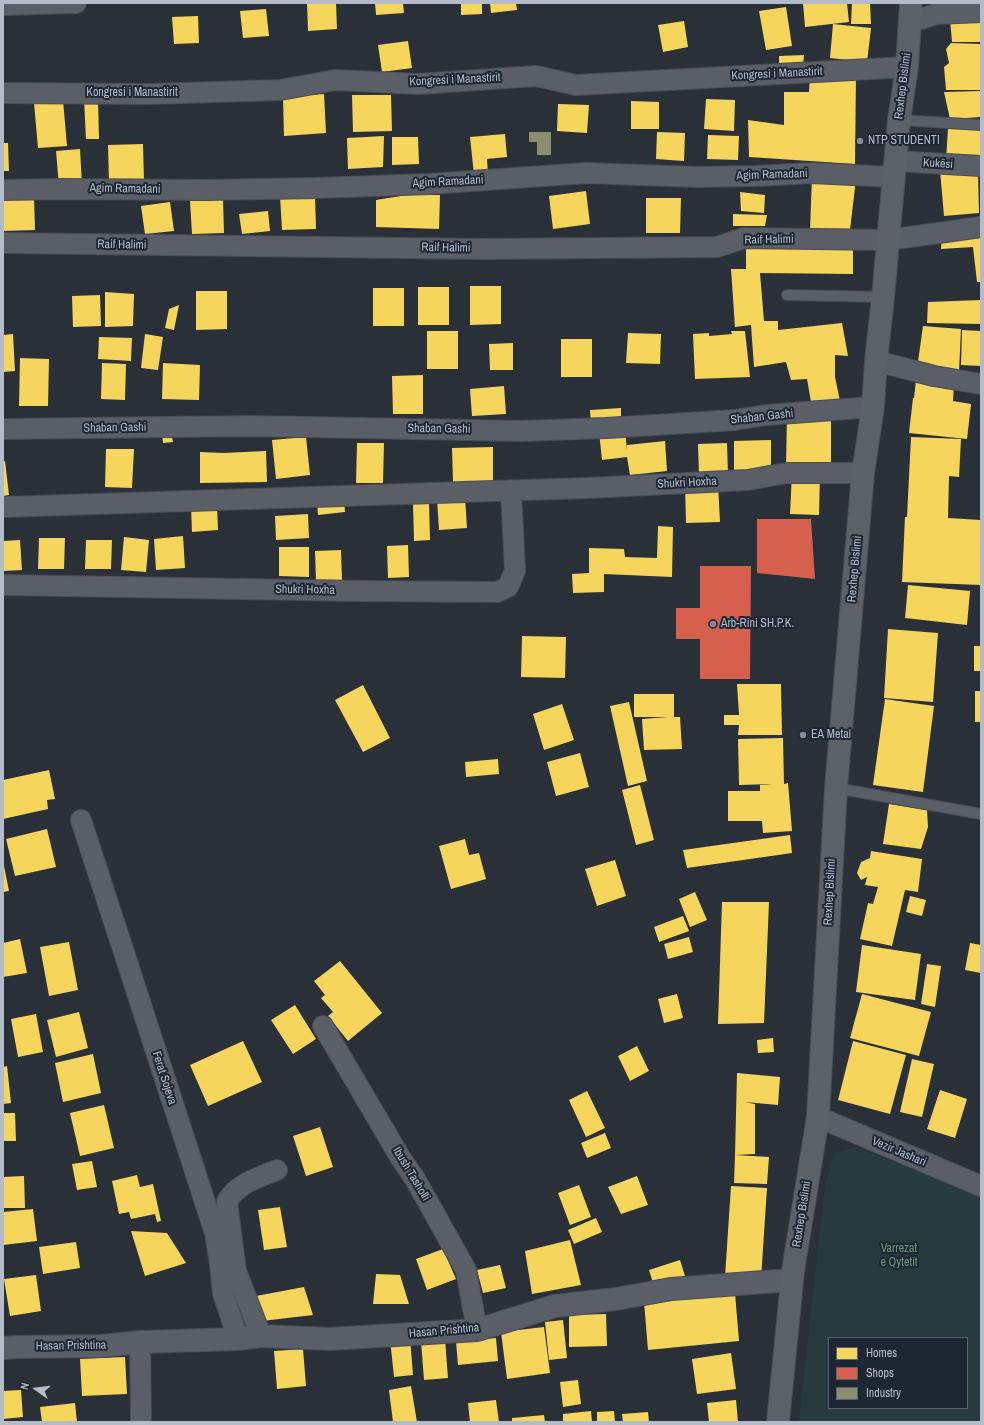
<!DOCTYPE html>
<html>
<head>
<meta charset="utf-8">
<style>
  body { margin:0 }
  #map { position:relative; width:984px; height:1425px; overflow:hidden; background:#2a3038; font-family:"Archivo Narrow",sans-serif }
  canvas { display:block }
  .frame { position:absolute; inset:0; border:4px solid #b4bcc9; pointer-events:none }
  .legend { position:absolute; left:828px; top:1337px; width:140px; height:72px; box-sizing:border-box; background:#1d2633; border:1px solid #59626f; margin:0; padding:5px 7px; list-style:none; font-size:12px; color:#b4bcc9 }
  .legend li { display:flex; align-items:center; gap:8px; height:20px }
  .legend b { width:20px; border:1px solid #59626f }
  .north { position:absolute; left:16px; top:1369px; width:40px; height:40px; -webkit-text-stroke:3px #1d2633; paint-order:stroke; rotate:284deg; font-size:11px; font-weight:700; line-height:16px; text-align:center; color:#b4bcc9 }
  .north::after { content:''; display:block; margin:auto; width:14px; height:18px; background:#b4bcc9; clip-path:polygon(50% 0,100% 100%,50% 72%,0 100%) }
</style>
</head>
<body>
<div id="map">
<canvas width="984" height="1425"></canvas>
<div class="frame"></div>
<ul class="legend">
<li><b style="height:11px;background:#f6d55c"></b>Homes</li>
<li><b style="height:11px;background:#d6604d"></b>Shops</li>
<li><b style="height:11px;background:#8c8c6e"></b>Industry</li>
</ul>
<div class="north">N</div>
</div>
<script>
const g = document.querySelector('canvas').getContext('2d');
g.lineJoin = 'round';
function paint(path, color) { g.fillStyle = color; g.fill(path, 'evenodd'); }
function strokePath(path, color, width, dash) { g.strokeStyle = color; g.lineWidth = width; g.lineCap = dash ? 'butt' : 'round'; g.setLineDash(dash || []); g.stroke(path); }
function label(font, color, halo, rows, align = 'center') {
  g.font = font + ' "Archivo Narrow",sans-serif'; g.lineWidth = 4; g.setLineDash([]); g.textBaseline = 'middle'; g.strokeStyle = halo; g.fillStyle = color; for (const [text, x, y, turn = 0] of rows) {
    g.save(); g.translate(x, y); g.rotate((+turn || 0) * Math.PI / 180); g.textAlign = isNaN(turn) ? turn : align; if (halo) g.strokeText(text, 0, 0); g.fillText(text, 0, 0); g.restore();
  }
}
const green = new Path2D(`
  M856 1147 965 1190 981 1198V1422H799L825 1185 835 1153ZM829 1338H967V1408H829Z`);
const homes = new Path2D(`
  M307 3H336L337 29 308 31Z
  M375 3H403L404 13 376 15Z
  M461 3H482V14L461 15Z
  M490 3H516L517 10 491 13Z
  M803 3H847L849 22 805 27Z
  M852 3H870L871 24H851Z
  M786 7 792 46 766 50 759 11Z
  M266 9 269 36 243 38 240 11Z
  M198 16 199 43 174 44 172 17Z
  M950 19H981V42H952Z
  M684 21 688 47 663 52 658 25Z
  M833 24 871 28 867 62 830 58Z
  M408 41 412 68 382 72 378 45Z
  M951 43 981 44V90H946L944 67 949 63 946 49Z
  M804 55 803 67 779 69V56Z
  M810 75H856L855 164 749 157 748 120 784 125V92H809Z
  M981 91V117L950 119 944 92Z
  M324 94 326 133 284 136 283 97Z
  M352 95H391L392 131 353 132Z
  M84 99H98L99 139H86Z
  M706 99 735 100 734 131 704 129Z
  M63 100 67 146 38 148 34 103Z
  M631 101 659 102V129H631Z
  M558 104 589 105 587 133 557 131Z
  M948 128 981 130V162L946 161Z
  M657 132 685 133 684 161 656 159Z
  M505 134 507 157 487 159 488 175H474L470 137Z
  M708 135 739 136 738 160 707 159Z
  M384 136 383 167 348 169 347 138Z
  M392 137H418L419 164 392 165Z
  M3 143H8L9 171H3Z
  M143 144 144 182 109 183 108 145Z
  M80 149 82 185 59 187 56 151Z
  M940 170 978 172 979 213 944 216Z
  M812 177 856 179 850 230 810 229Z
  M586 191 590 224 553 229 549 196Z
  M740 192 765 195 764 213 741 211Z
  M315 194 316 229 282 230 280 196Z
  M407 195H440L439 229 376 227V200Z
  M3 197H34L35 230 3 231Z
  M646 198H681L680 233H646Z
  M223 199 224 233 192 234 190 201Z
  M170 202 174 231 145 234 141 206Z
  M268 211 270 231 242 234 239 214Z
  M733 214 767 215 765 226H733Z
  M981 233V282H977L973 247 941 249 942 235Z
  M746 244 853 245V274L760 273 764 321H778V330L842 323 848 356 835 355V377L840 401 811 402 807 379 791 380 786 362 754 367 751 325 735 327 731 269H746Z
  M470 286H501V324L470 325Z
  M418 287H449V325H418Z
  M373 288H404V326H373Z
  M196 291H227V329L196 330Z
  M105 292 134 294 133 326 105 327Z
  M100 295 101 326 73 327 72 296Z
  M981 300V324L927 323 928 302Z
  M179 305 174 330 165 328 169 309Z
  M923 326 961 329 959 372 917 369Z
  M962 330 981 331V366L961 365Z
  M427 331H458V369H427Z
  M731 331H745L750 377 695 379 693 334 709 333V336L732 334Z
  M628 333 661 334 660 364 626 363Z
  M13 334 15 371 3 372V335Z
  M145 334 163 337 158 370 141 368Z
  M99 337 132 338 131 361 98 359Z
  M561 339H592V377H561Z
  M513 343V370H490L489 344Z
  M20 358 49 359 48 406H19Z
  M102 363 126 364 125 400 101 399Z
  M163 363 200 365 199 400 162 399Z
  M423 375V414H393L392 376Z
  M916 380 954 383 953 401 971 404 967 439 909 433 913 398H914Z
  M504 386 506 414 472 416 470 389Z
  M621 408V424L591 425 590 410Z
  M787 415H831V469H786Z
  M625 430 627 450V445L665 441 667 471 630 475 627 457 602 460 599 432Z
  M171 432 173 442 163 443 162 433Z
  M306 437 310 475 276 479 272 440Z
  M911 437 961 439 959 477 949 476 948 518 981 520V585L902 582 905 517H907Z
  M771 440V473H734V441Z
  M357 443H384L383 483H356Z
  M727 443 728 475 699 476 698 444Z
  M493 447V482L453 483 452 448Z
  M106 449H134L132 488 105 487Z
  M266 451 267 482 200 483V452L223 453Z
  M5 461 9 495 3 496V462Z
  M792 473 820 474 819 515 790 514Z
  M718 484 720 522 686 523 685 485Z
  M465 497 467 528 439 530 437 498Z
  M344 499 345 512 318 515 317 501Z
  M429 502 430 540 414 541 413 503Z
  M217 505 218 530 192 532 191 507Z
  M308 514 309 538 276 540 275 516Z
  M658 526 673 527 672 577 604 574V592L573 593 572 574 589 573V548L624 549 625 557 657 558Z
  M183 536 185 568 156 570 154 539Z
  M124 537 149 540 146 572 121 570Z
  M39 538H65L64 569H38Z
  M20 540 22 570 3 571V541Z
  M86 540H112L111 569H85Z
  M408 545 409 577 388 578 387 546Z
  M279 547H309V577L279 576Z
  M341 550 342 580 316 581 315 551Z
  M908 585 970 591 967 625 905 618Z
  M888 629 938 633 933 702 884 698Z
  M522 636 566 637 565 678 521 677Z
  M974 646H981V671H974Z
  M737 684H781L782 735H738L739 725H724V715H739Z
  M363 685 390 738 363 752 335 700Z
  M975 691H981V722H975Z
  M634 694H674V717H680L682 749 644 750 642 719 668 717H634Z
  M885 699 934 706 923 792 873 785Z
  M629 702 647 781 628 786 610 706Z
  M562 704 574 740 544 750 533 714Z
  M783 738 784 784 788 783 792 831 763 833 762 821H728V791H760V785L773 784 739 785 738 739Z
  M580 753 589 787 556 796 547 762Z
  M498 759 499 774 466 777 465 762Z
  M49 770 55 799 47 800 48 809 3 819V780Z
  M640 785 654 840 636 845 622 790Z
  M889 804 927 810 928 827 921 849 883 844Z
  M47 829 56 867 15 876 6 839Z
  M790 835 792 853 687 868 683 850Z
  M465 839 469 855 479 853 486 879 451 889 439 846Z
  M871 851 922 859 918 892 905 890 892 946 860 939 868 903 873 904 878 887 865 885 867 877 861 880 857 873 861 862 870 858Z
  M615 860 626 896 597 906 585 869Z
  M3 861 9 891 3 892Z
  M695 892 707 920 690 927 679 899Z
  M910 896 926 900 922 916 906 912Z
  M722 902H769L764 1023 718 1024Z
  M683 916 689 931 659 942 654 927Z
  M689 937 693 952 668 959 664 944Z
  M20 939 27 973 3 977V943Z
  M69 942 78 990 49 996 40 947Z
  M970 943 981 945V973L965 970Z
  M862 945 921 954 915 1000 856 992Z
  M340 961 382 1013 348 1041 328 1016 333 1012 321 998 325 995 314 981Z
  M927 964 941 966 935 1007 921 1004Z
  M677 994 683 1018 664 1023 658 999Z
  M862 994 931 1012 919 1056 850 1038Z
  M295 1005 316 1039 293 1054 271 1020Z
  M79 1012 88 1048 56 1057 47 1020Z
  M36 1014 43 1052 18 1057 11 1019Z
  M773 1038 774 1052 758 1053 757 1040Z
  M243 1041 262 1082 208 1106 190 1065Z
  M853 1041 906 1055 890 1114 838 1100Z
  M637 1046 649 1071 630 1081 618 1056Z
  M93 1054 101 1093 63 1102 55 1063Z
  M912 1059 934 1064 922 1117 900 1112Z
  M7 1066 11 1103 3 1104V1067Z
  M737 1073 780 1077 778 1105 745 1102 755 1104V1154L735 1155Z
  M940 1090 967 1099 955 1138 927 1129Z
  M587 1091 605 1128 586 1137 569 1100Z
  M104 1105 114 1148 80 1156 70 1113Z
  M3 1113H15L16 1141H3Z
  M320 1127 333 1167 306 1176 293 1136Z
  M605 1133 611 1148 587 1158 581 1143Z
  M735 1155 769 1157 767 1184 734 1183Z
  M92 1161 97 1187 77 1190 72 1164Z
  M137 1175 140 1187 153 1184 161 1221 157 1222 155 1214 131 1219 129 1212 119 1214 112 1181Z
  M24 1176 25 1208H4L3 1177Z
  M637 1176 648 1205 621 1214 608 1187Z
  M579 1185 591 1217 570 1225 558 1193Z
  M731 1186 767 1188 761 1279 725 1277Z
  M280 1207 287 1247 264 1250 258 1210Z
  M33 1209 37 1241 3 1245V1212Z
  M596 1218 602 1232 574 1244 568 1230Z
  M131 1231 167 1233 186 1263 145 1276Z
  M570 1240 581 1285 532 1294 525 1251Z
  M76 1242 80 1268 43 1274 39 1247Z
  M443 1249 456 1279 427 1290 416 1259Z
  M680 1260 685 1276 654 1286 649 1270Z
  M500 1265 506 1288 483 1293 477 1270Z
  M376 1274 400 1275 409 1304H373Z
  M36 1275 41 1311 10 1316 4 1279Z
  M304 1287 313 1315 262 1321 256 1296Z
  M735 1293 739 1341 648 1350 644 1302Z
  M606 1314 607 1346 569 1347V1315Z
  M563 1320 567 1358 549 1360 545 1322Z
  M544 1327 550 1373 507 1379 501 1332Z
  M410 1337 413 1375 394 1377 390 1339Z
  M496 1338 498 1361 458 1365 456 1342Z
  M445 1339 448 1378 424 1380 421 1341Z
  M303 1349 306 1386 277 1389 274 1351Z
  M731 1353 736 1389 697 1394 692 1359Z
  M125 1357 127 1394 82 1396 80 1359Z
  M578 1380 581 1404 563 1407 560 1382Z
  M411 1386 417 1422H393L389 1390Z
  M21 1390 23 1417 3 1419V1391Z
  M496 1400 499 1422H470L468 1403Z
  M736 1400 738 1422H709L707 1403Z
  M75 1403 77 1422H42L40 1407Z
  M591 1411 592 1422H563V1414Z
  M614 1411 615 1422H597V1412Z
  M648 1412 649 1422H623L622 1414Z
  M544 1415 545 1422H512V1418Z`);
const shops = new Path2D(`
  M757 519H811L815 579 757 573Z
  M700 566H751L750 679H700V639H676V608H700Z`);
const industry = new Path2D(`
  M529 132H551V155H537V142H529Z`);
const service = new Path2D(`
  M899 120 981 125
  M787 295 883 297
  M836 788 981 814`);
const minor = new Path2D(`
  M3 5 76 3
  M909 23 936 14 981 12
  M3 93 149 94 280 90 335 80 418 84 536 76 576 85 907 67
  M895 161 981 166
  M3 190 59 189 206 190 316 188 429 184 586 173 697 177 755 176 813 173 893 177
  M3 243 483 249 717 247 744 238 888 240 981 227
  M876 361 934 376 981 384
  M3 429 251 426 522 431 606 428 735 420 766 415 873 407
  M4 507 587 488 748 480 786 473H863
  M3 585 360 591 497 592 508 587 515 571 511 490
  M81 820 215 1233 220 1264 223 1293 238 1339
  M323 1026 400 1157 415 1179 466 1270 477 1330
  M818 1117 981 1186
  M261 1336 236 1271 227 1202C236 1184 259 1177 277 1170
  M140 1342 141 1422`);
const tertiary = new Path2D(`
  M3 1348 16 1347 101 1346 140 1342 238 1339 261 1336 330 1339 477 1330 555 1306 616 1299 671 1289 791 1280`);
const primary = new Path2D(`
  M778 1422 793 1271 818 1117 836 788 863 473 873 407 876 361 883 297 899 120 907 67 911 3`);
const markers = [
  [860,141,4,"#848b96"],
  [713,624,4,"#848b96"],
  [803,735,4,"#848b96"]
];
const streetNames = [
  ["Kongresi i Manastirit",777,74,-3],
  ["Kongresi i Manastirit",455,80,-3],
  ["Rexhep Bislimi",903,86,-83],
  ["Kongresi i Manastirit",132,93],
  ["Kukësi",938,164,4],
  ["Agim Ramadani",772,175,-2],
  ["Agim Ramadani",448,182,-3],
  ["Agim Ramadani",125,189,1],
  ["Raif Halimi",769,240,-1],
  ["Raif Halimi",122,245,1],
  ["Raif Halimi",446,248,1],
  ["Shaban Gashi",762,417,-6],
  ["Shaban Gashi",115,428,-1],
  ["Shaban Gashi",439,429,1],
  ["Shukri Hoxha",687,483,-3],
  ["Rexhep Bislimi",855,569,-85],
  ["Shukri Hoxha",305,590,1],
  ["Rexhep Bislimi",830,892,-87],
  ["Ferat Sojeva",164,1078,72],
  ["Vezir Jashari",899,1152,23],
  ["Ibush Tasholli",411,1174,59],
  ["Rexhep Bislimi",802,1214,-81],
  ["Hasan Prishtina",444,1331,-5],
  ["Hasan Prishtina",71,1346,-1]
];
const poiNames = [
  ["NTP STUDENTI",868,141],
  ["Arb-Rini SH.P.K.",721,624],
  ["EA Metal",811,735]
];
const parkNames = [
  ["Varrezat",899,1249],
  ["e Qytetit",899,1263]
];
paint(green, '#273a3e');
paint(homes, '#f6d55c');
paint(shops, '#d6604d');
paint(industry, '#8c8c6e');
strokePath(service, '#484c53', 12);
strokePath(minor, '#484c53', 22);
strokePath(tertiary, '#484c53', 24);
strokePath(primary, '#484c55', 24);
strokePath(service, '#5a5e66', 10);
strokePath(minor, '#5a5e66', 20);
strokePath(tertiary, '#5a5e66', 22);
strokePath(primary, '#5c6168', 22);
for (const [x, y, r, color] of markers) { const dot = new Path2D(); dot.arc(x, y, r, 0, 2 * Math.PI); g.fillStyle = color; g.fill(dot); strokePath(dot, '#1d2633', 1.5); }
label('12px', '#b4bcc9', '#1d2633', streetNames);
label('12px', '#b4bcc9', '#1d2633', poiNames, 'left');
label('12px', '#6b9a76', '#1d2633', parkNames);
</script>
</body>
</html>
